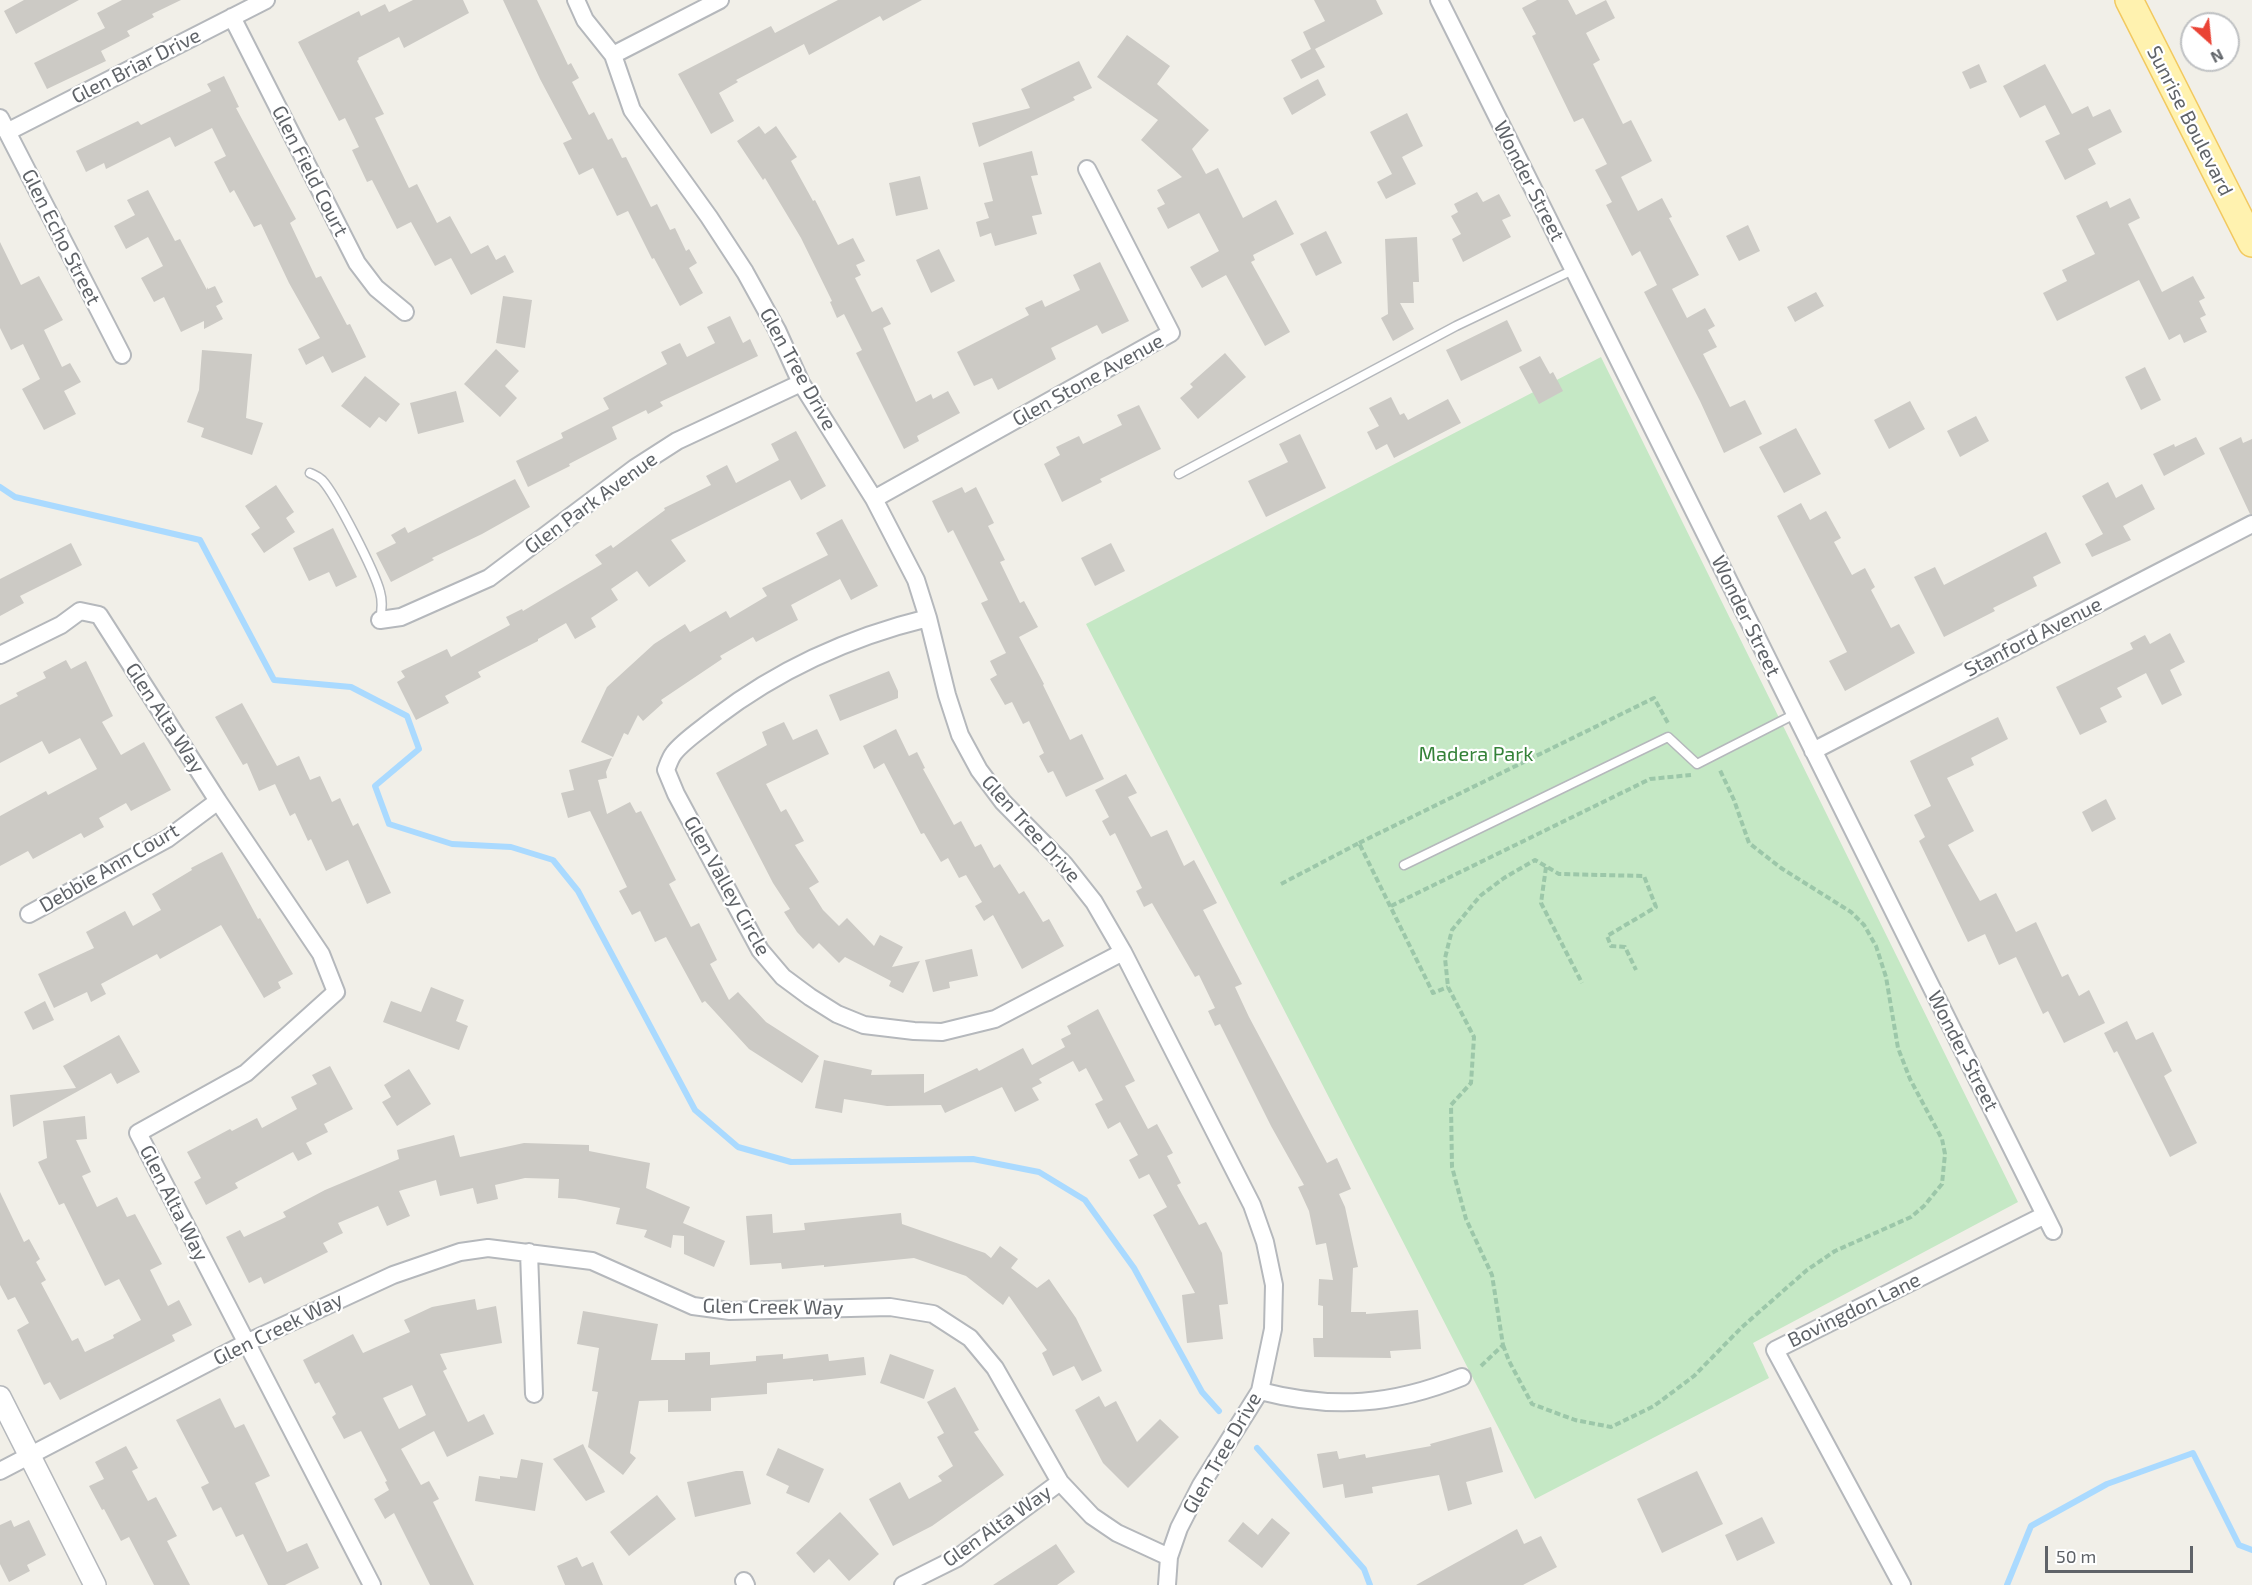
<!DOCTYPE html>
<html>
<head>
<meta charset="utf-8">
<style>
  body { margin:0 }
  #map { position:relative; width:2252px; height:1585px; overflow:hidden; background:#f1efe8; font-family:"Exo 2",sans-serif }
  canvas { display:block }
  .north { position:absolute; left:2180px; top:12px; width:60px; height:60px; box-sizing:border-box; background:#fff; border:2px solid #bfc1c3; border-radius:50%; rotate:153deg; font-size:16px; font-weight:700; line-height:24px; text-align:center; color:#5f6368 }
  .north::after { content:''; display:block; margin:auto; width:21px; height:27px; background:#ea4335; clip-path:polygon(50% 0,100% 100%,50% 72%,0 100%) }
  .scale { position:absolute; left:2045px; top:1546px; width:148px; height:27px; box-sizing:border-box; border:3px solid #5f6368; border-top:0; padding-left:8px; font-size:18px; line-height:21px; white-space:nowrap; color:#5f6368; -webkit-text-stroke:4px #fff; paint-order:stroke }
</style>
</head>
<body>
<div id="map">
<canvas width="2252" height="1585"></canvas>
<div class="north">N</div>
<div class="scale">50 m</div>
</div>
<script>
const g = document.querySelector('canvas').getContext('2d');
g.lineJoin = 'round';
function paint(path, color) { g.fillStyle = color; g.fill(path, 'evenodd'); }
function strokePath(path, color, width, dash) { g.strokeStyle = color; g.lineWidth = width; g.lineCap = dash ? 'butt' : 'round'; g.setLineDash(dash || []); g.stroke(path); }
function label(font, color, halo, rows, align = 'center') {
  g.font = font + ' "Exo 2",sans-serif'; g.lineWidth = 4.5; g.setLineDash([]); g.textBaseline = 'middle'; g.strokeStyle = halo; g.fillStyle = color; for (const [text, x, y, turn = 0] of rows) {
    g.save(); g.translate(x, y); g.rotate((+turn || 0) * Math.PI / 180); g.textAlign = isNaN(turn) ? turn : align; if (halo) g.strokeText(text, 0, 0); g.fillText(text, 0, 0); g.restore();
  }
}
const green = new Path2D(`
  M1601 357 2018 1202 1753 1343 1769 1378 1535 1499 1086 624Z`);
const stream = new Path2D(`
  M0 487 15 497 200 540 274 680 351 687 407 716 419 749 375 786 389 824 452 844 511 847 553 860 578 891 695 1110 738 1147 791 1162 973 1159 1039 1172 1085 1200 1134 1268 1202 1392 1219 1411
  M1257 1448 1364 1569 1370 1585
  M2007 1585 2031 1526 2107 1484 2193 1453 2239 1545 2252 1550`);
const building = new Path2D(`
  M24 0H79L16 34 4 11Z
  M122 0H181L152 14 154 17 127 31 130 36 101 51 106 61 47 89 34 63 105 28 97 13Z
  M413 0H463L469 13 404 48 399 37 358 58 359 59 357 61 384 114 375 118 409 188 417 184 437 223 450 216 471 254 488 245 496 260 505 255 514 272 471 295 451 258 435 266 411 222 397 229 372 180 367 182 352 150 359 147 345 118 339 121 298 42 359 11 361 16 385 4 389 12Z
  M503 0H537L568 65 571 63 579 78 572 82 589 115 594 112 608 140 612 138 622 158 626 157 651 207 657 204 670 230 675 228 686 251 689 249 697 263 689 268 703 293 680 306 654 258 652 259 628 211 617 216 593 168 579 175 563 143 572 139 540 79Z
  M838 0H922L883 21 880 16 809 55 804 44 736 80 738 82 719 93 734 121 711 134 678 74 771 26 775 33Z
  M1314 0H1376L1383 14 1315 49 1325 67 1301 79 1291 60 1311 49 1303 32 1325 21Z
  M1537 0H1568L1576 15 1606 0 1615 18 1586 33 1600 60 1593 64 1623 124 1631 120 1652 161 1621 177 1638 211 1662 198 1672 217 1669 218 1699 275 1672 289 1687 318 1705 308 1715 326 1708 330 1717 347 1703 354 1730 407 1745 400 1762 434 1724 453 1700 401 1644 292 1657 285 1640 251 1632 256 1606 205 1612 202 1595 170 1607 164 1583 118 1574 122 1532 36 1536 34 1522 8Z
  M1127 35 1170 66 1157 84 1209 130 1192 149 1206 174 1218 168 1243 218 1276 200 1294 234 1253 255 1255 260 1251 262 1290 332 1265 346 1226 275 1202 288 1190 267 1219 251 1199 213 1168 229 1157 208 1165 204 1157 190 1182 177 1141 140 1158 120 1097 77Z
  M1079 61 1092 88 1073 97 1075 100 979 147 972 123 1030 108 1021 89Z
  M1979 64 1987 82 1970 89 1962 72Z
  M2045 64 2072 114 2088 106 2093 117 2110 109 2122 132 2088 149 2096 164 2065 180 2045 141 2060 134 2045 105 2020 118 2003 86Z
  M224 76 239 107 236 108 296 219 290 223 316 278 321 276 347 325 350 324 366 357 332 373 323 356 306 365 298 349 320 338 289 283 261 224 254 227 234 190 230 193 214 162 226 156 212 128 175 147 170 137 106 169 104 163 86 172 76 151 138 121 141 125 211 91 207 84Z
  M1318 79 1326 95 1292 115 1283 98Z
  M1407 113 1423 146 1402 157 1416 184 1386 199 1377 182 1392 174 1370 132Z
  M759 126 765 134 776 126 797 157 791 161 813 201 815 200 838 245 853 238 865 261 856 265 861 275 855 278 872 312 882 307 891 324 883 328 916 402 931 394 933 399 948 391 960 413 917 436 919 441 904 449 856 353 862 350 844 314 837 318 830 302 832 301 801 238 765 178 763 180 737 141Z
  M1032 151 1038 175 1031 176 1042 214 1032 216 1037 234 995 246 991 233 980 237 976 222 989 218 984 203 993 201 983 163Z
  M920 176 928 209 896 216 889 183Z
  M148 190 175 241 180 239 207 290V287L208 289 215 286 223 302 216 306 223 319 204 329V321L181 332 164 297 154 302 141 278 163 266 148 237 126 249 114 226 135 215 127 200Z
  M1477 192 1483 202 1499 194 1511 216 1502 220 1511 237 1463 262 1452 239 1461 234 1451 216 1458 212 1454 204Z
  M2130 198 2140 218 2128 224 2162 292 2193 276 2205 298 2199 301 2206 315 2200 318 2207 332 2184 343 2180 334 2169 340 2139 280 2057 321 2043 293 2067 281 2062 270 2095 254 2076 216 2107 201 2110 208Z
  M1748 225 1760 251 1739 261 1726 236Z
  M1326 231 1342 263 1316 276 1300 244Z
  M1417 237 1419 282H1413L1414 303H1400L1414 329 1393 341 1381 318 1388 314 1385 239Z
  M0 242 21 285 39 276 63 320 44 330 62 367 70 363 81 382 64 391 76 414 44 430 22 389 40 379 23 344 11 350 0 328Z
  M939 249 955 281 931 293 916 260Z
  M1100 262 1129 321 1102 334 1097 325 1051 348 1056 359 998 390 992 378 974 386 957 352 1029 315 1025 308 1042 300 1045 307 1080 290 1073 275Z
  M1816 292 1824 306 1795 322 1787 307Z
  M503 296 532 300 525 348 496 343Z
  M730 316 743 343 750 339 758 356 660 402 663 406 648 414 646 410 612 427 617 439 569 464 570 466 528 487 516 461 563 438 561 433 609 409 603 398 667 364 661 352 680 343 687 357 715 343 707 327Z
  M1507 320 1522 351 1461 381 1446 350Z
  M496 349 519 371 505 386 517 398 500 417 464 384Z
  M202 350 252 354 246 418 263 423 252 455 201 437 204 428 187 422 199 390Z
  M1225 353 1246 377 1198 419 1180 398 1193 387 1190 384Z
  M1540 356 1550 374 1553 372 1563 391 1539 404 1519 367Z
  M2145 367 2161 400 2141 410 2125 377Z
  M365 376 400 404 386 422 379 417 370 428 341 406Z
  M456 391 464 422 418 434 410 403Z
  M1391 397 1400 415 1404 413 1408 420 1448 399 1461 423 1394 458 1387 444 1376 450 1367 432 1379 426 1369 408Z
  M1910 401 1925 429 1889 449 1874 420Z
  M1139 405 1161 449 1100 479 1102 482 1062 502 1044 464 1060 455 1056 447 1079 436 1083 444 1122 425 1117 415Z
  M1976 416 1989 441 1960 457 1947 431Z
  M1796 428 1821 474 1784 493 1759 447Z
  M796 431 826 486 801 500 790 480 671 540 686 561 649 587 637 571 611 589 618 600 591 618 596 627 575 639 566 623 538 639V641L478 672 481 677 445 696 449 703 416 720 397 682 405 677 401 671 447 649 451 657 510 625 506 617 522 609 523 611 602 564 595 555 611 545 613 548 665 510 664 508 711 485 706 476 727 465 736 483 779 460 771 444Z
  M1300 434 1326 488 1266 517 1248 481 1288 462 1279 444Z
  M2196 437 2205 454 2164 476 2153 454 2174 444 2175 447Z
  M2241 437 2243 443 2252 439V514H2250L2219 448Z
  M515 479 530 507 482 534 432 558 434 560 391 582 376 553 396 543 391 535 405 527 408 533Z
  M2108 482 2116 498 2142 484 2155 509 2123 526 2131 540 2092 557 2085 544 2103 534 2082 496Z
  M276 485 294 512 286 518 295 532 264 553 251 534 260 528 245 506Z
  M962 487 965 493 976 487 994 523 988 526 1005 560 1000 562 1020 603 1024 601 1038 627 1019 637 1044 684 1043 685 1070 740 1082 734 1104 779 1066 797 1053 771 1048 773 1039 756 1044 753 1029 721 1023 724 1012 702 1005 705 990 679 997 675 990 661 1006 653 981 603 988 600 953 530 948 533 932 501Z
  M1801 503 1810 520 1826 511 1841 538 1834 542 1852 575 1865 568 1875 587 1871 590 1891 628 1899 624 1915 653 1845 691 1829 661 1847 652 1777 516Z
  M842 519 878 586 851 600 840 579 791 605 798 620 756 642 753 637 720 656 722 659 661 700 663 703 643 721 638 715 628 735 624 733 613 757 581 742 607 687 654 644 685 624 690 632 726 611 730 618 767 596 762 588 828 555 816 533Z
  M333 528 357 577 336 587 329 572 309 581 293 548Z
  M2046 532 2061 563 2033 577 2037 586 1993 608 1995 611 1944 637 1914 577 1935 567 1944 585Z
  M71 543 82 565 20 596 24 603 0 616V579Z
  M1111 543 1125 571 1095 586 1081 558Z
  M2170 633 2185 662 2170 670 2182 695 2162 705 2146 673 2117 688 2122 697 2100 708 2107 722 2080 735 2056 687 2133 649 2130 643 2145 635 2150 644Z
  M66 660 71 669 86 661 113 716 102 722 121 755 144 742 171 790 131 811 126 803 99 818 104 827 84 838 81 833 33 859 28 851 0 866V816L46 791 48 795 97 769 80 738 49 754 42 741 0 763V705L18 696 16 693 46 678 43 672Z
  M889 671 898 691V698L840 721 829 695Z
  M242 703 277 766 299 756 310 780 320 776 332 802 340 798 353 826 358 823 391 893 367 904 348 860 326 871 311 839 308 841 295 813 290 816 275 784 259 791 247 763 243 765 215 717Z
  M1998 717 2008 739 1971 758 1974 765 1947 778 1974 831 1948 845 1980 901 1996 893 2016 932 2036 922 2062 977 2068 974 2079 996 2089 990 2105 1023 2064 1043 2048 1011 2043 1014 2016 957 1999 965 1985 934 1968 942 1919 841 1925 837 1914 815 1931 806 1910 761Z
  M784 722 793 740 817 729 829 754 766 784 781 812 786 809 804 841 795 845 819 882 809 888 823 910 839 926 847 918 874 946 880 935 903 947 892 967 920 961 903 993 889 986 891 981 845 957 839 963 819 943 813 949 797 932 784 912 790 909 773 883 716 773 767 745 762 732Z
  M896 729 909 756 917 752 925 768 923 769 954 825 961 821 975 847 981 844 994 868 1000 864 1019 894 1024 891 1043 922 1049 919 1064 946 1022 969 993 915 984 921 975 906 982 902 966 875 959 878 948 858 941 862 924 833 921 834 884 763 874 769 863 746Z
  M612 758 606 772 607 778 598 780 607 814 630 802 636 813 641 811 676 880 669 884 691 927 699 923 717 960 710 964 729 1000 738 992 766 1022 819 1056 802 1083 749 1049 705 1001 702 1003 666 937 655 942 640 911 632 915 619 891 627 887 590 811 568 818 561 793 574 790 569 770Z
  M1126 774 1137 793 1128 797 1151 837 1167 830 1184 866 1194 860 1217 903 1203 910 1242 984 1235 987 1249 1017 1327 1163 1337 1158 1351 1189 1339 1194 1345 1207 1358 1267 1353 1268 1351 1312H1366V1314L1418 1310 1421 1349 1390 1351 1391 1358 1314 1357 1313 1338H1323V1306L1318 1305 1319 1279 1333 1280 1326 1243 1316 1245 1309 1211 1298 1187 1304 1185 1271 1126 1220 1024 1215 1026 1208 1011 1215 1008 1199 975 1195 977 1152 903 1144 907 1136 891 1142 888 1115 833 1110 836 1102 821 1109 817 1095 790Z
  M2106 799 2116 819 2092 832 2082 812Z
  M222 852 258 919 260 918 293 974 278 982 281 988 264 998 221 925 160 959 157 954 101 984 106 994 91 1002 87 992 54 1008 38 974 94 948 86 932 125 911 133 926 161 910 152 894 192 870 191 868Z
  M972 949 978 976 949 982 950 988 933 992 925 960Z
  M431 987 464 1000 456 1021 468 1026 459 1050 383 1022 391 1001 421 1012Z
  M45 1001 54 1020 33 1030 24 1012Z
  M1098 1009 1135 1081 1125 1086 1148 1129 1157 1124 1173 1153 1167 1156 1181 1183 1177 1185 1199 1225 1206 1222 1222 1253 1228 1304 1219 1305 1223 1339 1187 1343 1182 1295 1195 1293 1153 1215 1167 1207 1149 1174 1139 1179 1129 1160 1138 1155 1120 1122 1108 1129 1095 1104 1103 1100 1086 1068 1079 1072 1073 1061 1039 1079 1042 1083 1032 1088 1039 1100 1015 1112 1002 1087 945 1113 941 1105 887 1106 844 1099 842 1113 815 1108 824 1060 872 1070 871 1075 924 1074V1093L977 1068 979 1071 1023 1048 1032 1065 1065 1047 1061 1039 1071 1034 1067 1026Z
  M2127 1021 2136 1040 2153 1032 2172 1071 2164 1076 2197 1143 2170 1157 2117 1051 2114 1053 2104 1033Z
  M119 1035 140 1072 117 1084 111 1073 13 1127 10 1095 76 1088 63 1066Z
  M330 1066 353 1109 324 1124 328 1132 306 1143 312 1154 298 1161 293 1152 235 1183 238 1188 206 1205 194 1182 201 1178 187 1152 230 1129 232 1131 257 1118 262 1128 297 1109 291 1097 317 1084 312 1075Z
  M409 1069 431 1104 397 1126 382 1102 391 1097 384 1085Z
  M85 1116 87 1139 76 1140 91 1172 82 1176 97 1207 117 1197 127 1217 135 1214 162 1264 150 1270 168 1306 179 1300 192 1325 172 1335 175 1341 60 1400 50 1382 44 1385 17 1330 29 1323 15 1297 8 1300 0 1285V1192L24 1242 29 1239 40 1259 36 1262 46 1280 41 1283 72 1341 78 1338 85 1352 114 1338 113 1335 141 1320 119 1279 105 1286 64 1203 59 1205 38 1162 47 1158 43 1121Z
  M454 1135 460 1157 524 1143 589 1145V1151L650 1163 646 1188 690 1207 683 1223 725 1241 714 1267 684 1254V1236L673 1235 671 1248 644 1237 647 1230 616 1224 620 1208 575 1199 558 1198 559 1179 525 1178 495 1185 498 1199 477 1204 473 1188 440 1196 436 1180 399 1191 410 1216 387 1226 378 1206 338 1223 343 1233 323 1243 328 1252 264 1284 261 1277 249 1283 226 1237 240 1230 244 1237 286 1217 283 1212 325 1190 399 1159 397 1150Z
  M901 1213 902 1224 985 1253 991 1258 1000 1246 1018 1259 1011 1268 1037 1288 1049 1279 1076 1318 1102 1371 1082 1381 1074 1366 1053 1376 1042 1353 1047 1350 1009 1296 1003 1305 966 1276 914 1258 824 1267V1265L782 1269 781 1263 750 1265 746 1216 772 1214 773 1233 805 1230 804 1223Z
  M475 1299 477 1310 496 1306 502 1343 440 1354 447 1369 443 1371 468 1422 484 1414 494 1434 447 1457 434 1431 401 1449 421 1485 429 1481 439 1499 433 1502 474 1585H430L394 1513 385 1519 374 1499 389 1490 385 1482 387 1481 361 1431 344 1439 332 1417 336 1414 319 1382 315 1384 303 1360 353 1334 363 1353 410 1332 404 1320 432 1307ZM412 1385 426 1415 399 1429 383 1398Z
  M583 1311 658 1324 651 1360H685V1353L710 1352V1365L756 1361V1356L783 1354V1359L828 1354 829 1361 864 1357 866 1375 813 1381V1379L767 1383V1394L711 1398V1411L668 1412V1400L639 1401 630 1453 636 1458 623 1475 588 1447 598 1392 592 1391 599 1348 577 1344Z
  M890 1354 934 1370 924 1399 880 1383Z
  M955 1387 979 1430 974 1432 1004 1475 932 1526 893 1546 869 1499 900 1482 909 1499 942 1481 938 1476 953 1466 937 1437 944 1433 927 1402Z
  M1099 1396 1105 1407 1116 1401 1137 1442 1160 1419 1179 1437 1128 1488 1103 1463 1075 1410Z
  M220 1398 235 1428 244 1424 270 1476 255 1483 287 1552 307 1543 319 1568 285 1585H268L243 1534 236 1537 221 1507 213 1511 201 1487 209 1483 176 1420Z
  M1491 1427 1503 1472 1466 1482 1472 1504 1448 1511 1439 1475 1372 1487 1373 1493 1345 1498 1343 1484 1323 1488 1317 1454 1337 1451 1339 1459 1365 1454 1366 1458 1431 1446 1430 1444Z
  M583 1444 605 1492 586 1501 553 1459Z
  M126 1446 138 1468 132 1471 148 1501 156 1497 177 1536 167 1541 190 1585H154L129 1537 121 1541 104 1509 102 1510 89 1486 104 1479 95 1462Z
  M778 1448 824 1469 809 1503 786 1493 789 1486 766 1475Z
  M521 1459 543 1463 535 1511 475 1501 479 1476 500 1479V1476L517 1478Z
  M736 1471H743L751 1504 695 1517 687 1482Z
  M1697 1471 1723 1524 1662 1553 1637 1499Z
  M657 1495 676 1519 629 1556 610 1532Z
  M840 1512 879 1554 849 1581 829 1559 814 1573 796 1553Z
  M1762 1517 1775 1543 1737 1561 1725 1535Z
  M1272 1518 1290 1533 1262 1568 1228 1541 1243 1522 1258 1535Z
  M11 1520 14 1527 29 1520 46 1555 27 1565 30 1571 9 1582 0 1564V1525Z
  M1517 1529 1524 1544 1541 1536 1557 1567 1523 1585H1416Z
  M1056 1544 1075 1572 1057 1585H993Z
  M577 1557 582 1567 593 1562 603 1585H565L557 1566Z`);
const path = new Path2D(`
  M1359 843 1654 698 1668 723
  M1546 867 1541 903 1582 983
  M1281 884 1359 843 1433 993 1448 987
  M1391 906 1650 779 1691 775
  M1503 1345 1509 1361 1532 1404 1575 1420 1611 1427 1654 1406 1694 1376 1742 1327 1807 1270 1835 1251 1911 1217 1924 1206 1942 1184 1945 1154 1942 1139 1910 1079 1898 1048 1886 977 1876 946 1864 925 1851 912 1781 868 1749 843 1734 800 1719 768
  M1481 1366 1503 1345 1492 1275 1466 1219 1452 1167 1451 1105 1471 1083 1474 1037 1448 987 1445 958 1452 930 1480 896 1504 878 1535 860 1559 874 1644 876 1656 907 1607 936 1611 946 1625 947 1636 970`);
const service = new Path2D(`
  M310 473C314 475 318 476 322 480 336 495 375 572 380 592 383 602 382 610 380 620
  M1179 474 1456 326 1573 270
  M1404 865 1668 737 1697 764 1795 714`);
const minor = new Path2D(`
  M576 0 585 20 613 55 632 110 709 217 745 272 777 330 801 383 874 499 916 580 928 618 947 695 960 735 979 770 1003 802 1064 864 1094 902 1123 952 1252 1205 1265 1242 1274 1285 1273 1329 1260 1391 1201 1485 1179 1528 1169 1557 1167 1585
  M1439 0 2053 1231
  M232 17 357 263 376 288 405 312
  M613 55 720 0
  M0 118 122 355
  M7 132 266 0
  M874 499 1171 333 1087 169
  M928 618C850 637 779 669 715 718 703 728 683 741 674 753 670 758 668 765 666 770L676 794 760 950 783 977 810 997 837 1014 864 1025 914 1031 942 1032 995 1019 1123 952
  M380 620 401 617 489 578 635 468 677 441 801 383
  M0 655 61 625 80 611 99 615 218 801 321 954 336 992 246 1073 138 1133 372 1585
  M1813 751 2252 524
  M29 914 167 839 218 801
  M529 1252 534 1394
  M1260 1391C1333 1410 1393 1405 1462 1377
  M0 1471 246 1343 393 1275 460 1252 488 1248 592 1261 693 1306 730 1311 890 1307 933 1314 970 1338 995 1368 1060 1482 1092 1516 1117 1533 1169 1557
  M744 1581 746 1585
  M903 1585 957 1558 1060 1482
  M1902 1585 1775 1350 2045 1215`);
const tertiary = new Path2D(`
  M0 1397 95 1585`);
const primary = new Path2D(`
  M2129 0 2252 243`);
const streetNames = [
  ["Glen Briar Drive",136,66,-27],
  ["Sunrise Boulevard",2190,121,63],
  ["Glen Field Court",310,171,63],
  ["Wonder Street",1529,181,63],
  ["Glen Echo Street",61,237,63],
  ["Glen Tree Drive",798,369,61],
  ["Glen Stone Avenue",1088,380,-29],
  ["Glen Park Avenue",591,503,-36],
  ["Wonder Street",1746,616,64],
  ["Stanford Avenue",2033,637,-27],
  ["Glen Alta Way",165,718,57],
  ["Glen Tree Drive",1031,829,48],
  ["Debbie Ann Court",109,868,-30],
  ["Glen Valley Circle",727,886,61],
  ["Wonder Street",1963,1051,63],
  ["Glen Alta Way",174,1203,63],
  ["Glen Creek Way",773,1307,1],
  ["Bovingdon Lane",1854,1310,-26],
  ["Glen Creek Way",278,1329,-26],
  ["Glen Tree Drive",1222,1453,-60],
  ["Glen Alta Way",997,1526,-35]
];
const parkNames = [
  ["Madera Park",1476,754]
];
paint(green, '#c5e8c5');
strokePath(stream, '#aadaff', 6);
paint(building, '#cccac5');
strokePath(service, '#b5b8bc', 11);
strokePath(minor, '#b5b8bc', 20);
strokePath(tertiary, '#b5b8bc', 24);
strokePath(primary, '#f2c960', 30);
strokePath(path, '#9cc7a9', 4, [6, 3]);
strokePath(service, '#fff', 8);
strokePath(minor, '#fff', 16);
strokePath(tertiary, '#fff', 21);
strokePath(primary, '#fff2af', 27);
label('20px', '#5f6368', '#fff', streetNames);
label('20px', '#348238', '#fff', parkNames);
</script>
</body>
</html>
